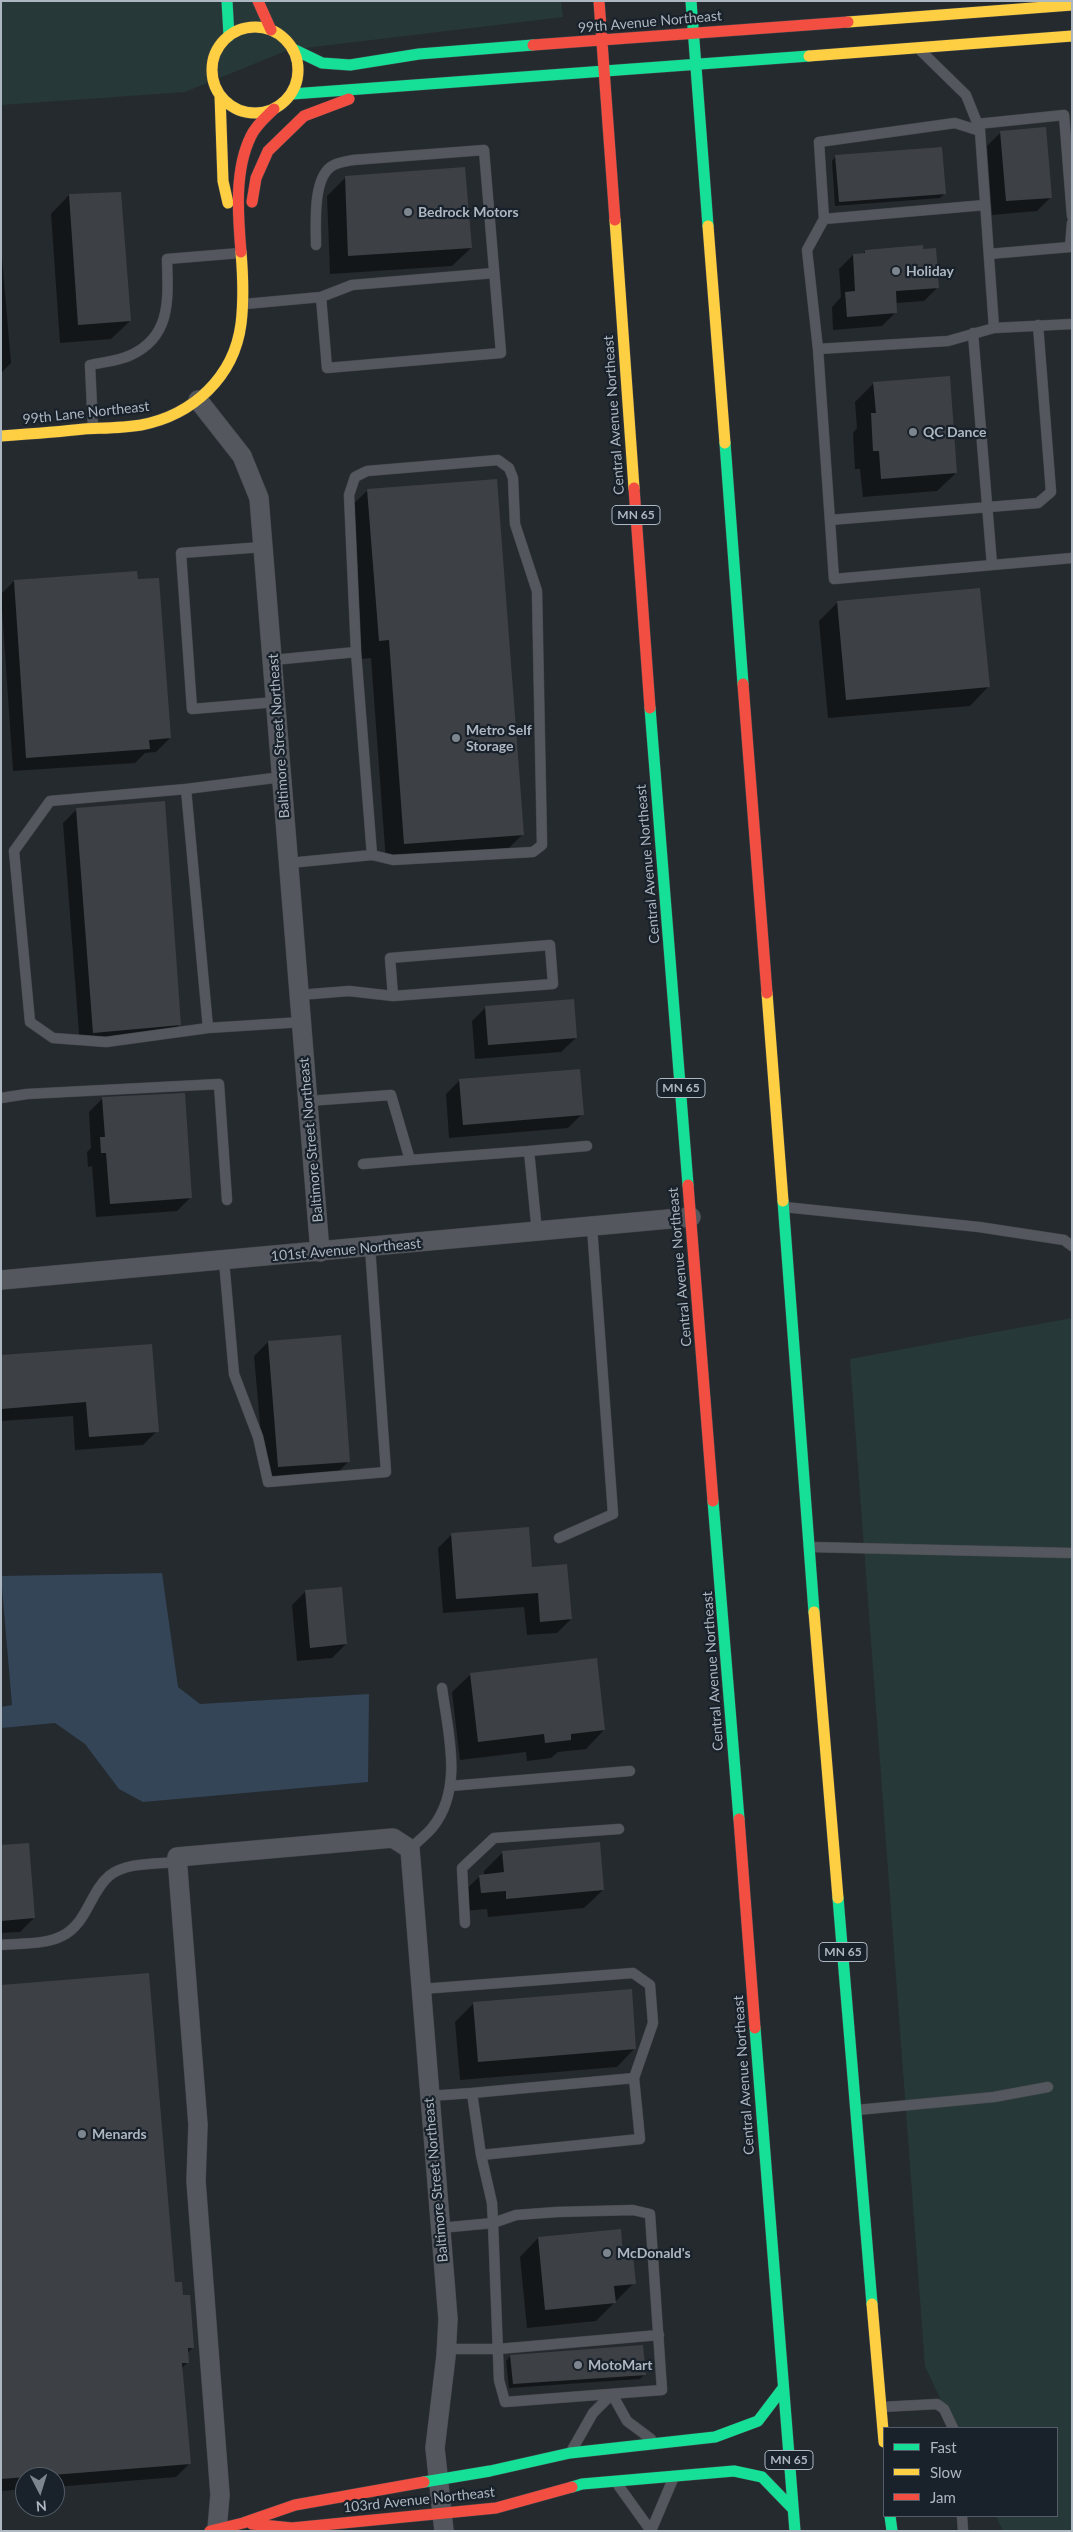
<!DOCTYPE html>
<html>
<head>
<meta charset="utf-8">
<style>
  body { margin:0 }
  #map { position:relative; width:1073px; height:2532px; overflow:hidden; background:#252a2f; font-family:Lato,sans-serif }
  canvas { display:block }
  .frame { position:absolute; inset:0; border:2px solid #adb7c2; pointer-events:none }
  .legend { position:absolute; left:883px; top:2427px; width:175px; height:90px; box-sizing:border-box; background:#19212a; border:1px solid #545d67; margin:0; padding:6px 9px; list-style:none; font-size:15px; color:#adb7c2 }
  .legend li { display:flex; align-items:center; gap:10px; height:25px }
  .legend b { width:25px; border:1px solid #545d67 }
  .north { position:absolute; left:15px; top:2467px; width:50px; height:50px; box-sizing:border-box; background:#19212a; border:1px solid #545d67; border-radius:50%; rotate:175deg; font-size:14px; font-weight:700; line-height:20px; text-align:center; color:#adb7c2 }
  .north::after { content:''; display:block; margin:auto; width:18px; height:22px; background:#7d868f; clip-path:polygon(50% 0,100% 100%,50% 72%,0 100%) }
</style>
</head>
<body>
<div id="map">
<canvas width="1073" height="2532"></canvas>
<div class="frame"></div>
<ul class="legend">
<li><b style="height:6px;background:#16e098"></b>Fast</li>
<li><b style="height:6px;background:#ffcf43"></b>Slow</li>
<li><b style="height:6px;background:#f24e42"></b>Jam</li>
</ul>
<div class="north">N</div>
</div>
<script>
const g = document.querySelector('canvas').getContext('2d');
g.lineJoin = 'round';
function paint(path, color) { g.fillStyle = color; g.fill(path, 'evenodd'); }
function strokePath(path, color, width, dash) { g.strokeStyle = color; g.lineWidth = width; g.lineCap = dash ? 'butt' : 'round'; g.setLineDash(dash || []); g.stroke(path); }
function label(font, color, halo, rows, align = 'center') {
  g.font = font + ' Lato,sans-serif'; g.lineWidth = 4.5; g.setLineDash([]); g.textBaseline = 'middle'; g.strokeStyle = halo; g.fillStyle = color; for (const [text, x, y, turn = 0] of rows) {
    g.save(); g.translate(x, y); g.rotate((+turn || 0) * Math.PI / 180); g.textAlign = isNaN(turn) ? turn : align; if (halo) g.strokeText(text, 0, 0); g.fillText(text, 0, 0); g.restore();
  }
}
const green = new Path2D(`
  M1 1H561L563 17 288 50 185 92 1 105Z
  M1072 1318V2531H1003L996 2516H1057V2428H954L925 2366 850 1359Z`);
const water = new Path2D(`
  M162 1573 178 1687 200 1704 369 1694 368 1782 143 1802 119 1789 85 1744 55 1723 1 1728V1707L12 1705 1 1576Z`);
const shadow = new Path2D(`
  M1001 132 1051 197 1037 211 992 215 987 146Z
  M836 156 945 193 940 198 835 206 832 161Z
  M346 177 471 248 452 266 330 274 327 196Z
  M69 195 130 321 111 339 60 343 51 214Z
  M1 246 11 363 1 373Z
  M922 250 938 287 924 301 896 303V312L882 326 833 330 832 307 841 297 839 269 853 255 862 254 866 251Z
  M874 383 956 473 937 491 863 497 860 469H855L853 433 857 428 855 402Z
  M368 490 522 835 504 853 386 862 371 658 361 659 349 508Z
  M14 581 170 738 156 752 145 753 135 763 13 771 1 594Z
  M838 602 988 687 970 706 828 718 819 621Z
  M77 809 180 1024 166 1038 80 1046 63 823Z
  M486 1007 576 1038 561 1052 475 1059 472 1021Z
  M460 1080 582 1114 568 1128 449 1138 446 1094Z
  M103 1098 191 1197 177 1211 96 1217 92 1166 88 1167 87 1152 91 1148 89 1112Z
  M268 1342 349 1461 335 1475 265 1481 254 1356Z
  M1 1356 157 1431 143 1445 75 1450 73 1416 1 1421Z
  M452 1534 530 1568 571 1619 557 1633 527 1635 524 1607 443 1613 438 1548Z
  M306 1591 346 1644 332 1658 297 1661 292 1605Z
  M471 1674 604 1730 586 1749 558 1752 551 1758 527 1761 526 1752 460 1760 452 1692Z
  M1 1846 34 1918 20 1932 1 1933Z
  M503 1852 603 1890 584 1908 488 1917 487 1909 463 1911 461 1894 480 1876 484 1875V1871Z
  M1 1986 182 2297 193 2347 187 2354 188 2362 182 2368 190 2463 176 2477 55 2487V2477H25V2489L1 2491Z
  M474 2003 635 2048 617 2067 460 2080 455 2022Z
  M538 2238 622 2257 634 2283 596 2321 527 2328 520 2257Z
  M510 2356 644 2375 640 2379 509 2388 506 2361Z`);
const building = new Path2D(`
  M1046 127 1052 198 1006 201 1000 131Z
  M942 147 946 194 839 202 835 155Z
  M465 167 472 248 348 256 345 176Z
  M121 192 131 321 78 325 69 194Z
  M923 245V249L936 248 939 288 896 291 897 313 847 317 845 292 855 291 853 254 865 253V250Z
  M950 376 957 473 881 479 879 451H873L871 413H876L873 382Z
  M497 479 524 835 404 844 389 640 379 641 367 489Z
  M137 571 138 579 159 578 171 738 149 740 150 749 26 758 14 580Z
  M980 588 990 687 846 700 837 601Z
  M165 801 181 1025 93 1033 76 808Z
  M574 999 577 1038 488 1045 485 1006Z
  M580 1069 584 1115 463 1125 459 1079Z
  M185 1093 192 1198 110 1204 106 1153H101L100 1137H105L102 1097Z
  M341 1335 350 1462 278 1467 268 1341Z
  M152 1344 159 1432 89 1437 86 1402 1 1409V1355Z
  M529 1527 532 1567 567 1564 572 1619 540 1622 538 1593 456 1599 451 1533Z
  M342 1587 347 1644 310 1648 305 1590Z
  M597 1658 605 1730 571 1734V1740L545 1743 544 1734 478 1742 470 1673Z
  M600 1842 604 1890 506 1899V1891L481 1893 479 1875 504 1872 502 1851Z
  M29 1843 35 1918 1 1921V1845Z
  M149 1973 175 2282H182L183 2295H190L194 2348H188L189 2363H182L191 2464 1 2479V1985Z
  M632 1989 636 2049 478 2062 473 2002Z
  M621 2229 623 2256 633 2255 636 2284 614 2286 616 2303 545 2310 538 2237Z
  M643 2345 646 2375 513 2384 510 2355Z`);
const lane = new Path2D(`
  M921 51 966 95 980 130
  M977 124 1064 115 1072 216
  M985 205 824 219 819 142 955 123 980 131C985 197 990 263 994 328L1072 324
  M824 219 807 250 818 349 948 341 994 328
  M316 245C316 225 312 175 334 165 339 162 347 161 353 160L484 150 501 353 327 368 321 297
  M989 254 1070 247 1072 223
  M245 304 321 297 352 285 494 273
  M973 333 992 565
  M818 349 834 579 1072 558
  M93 428 90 365C103 362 119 361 131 355 172 336 168 298 167 259L240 253
  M830 520 1038 503 1051 492 1038 325
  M263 547 181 553 192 709 276 702
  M356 652 349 495 355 477 367 471 498 460 509 468 513 478 515 524 537 591 542 845 533 852 393 860 372 855
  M273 660 356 652 372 855 289 863
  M282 777 186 789 208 1028 302 1022
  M186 789 50 801 14 851 30 1022 53 1038 106 1042 208 1028
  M299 995 349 991 393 996 553 984 550 945 390 958 393 996
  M1 1098 27 1094 219 1084 227 1200
  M308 1101 391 1095 410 1160 529 1151 537 1232
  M529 1151 587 1146
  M363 1164 410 1160
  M784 1207 979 1227 1064 1240 1072 1246
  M224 1261 234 1374 258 1437 268 1482 386 1472 370 1247
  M559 1538 613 1514 592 1227
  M810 1547 1072 1553
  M450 1786 630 1771
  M410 1849C417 1842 426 1835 432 1828 464 1789 448 1733 442 1688
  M465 1923 462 1868 494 1838 619 1829
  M1 1945C20 1943 45 1945 62 1936 87 1924 90 1892 109 1876 126 1862 157 1864 177 1862
  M421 1989 633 1973 650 1985 653 2023 634 2078 640 2139 481 2155
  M429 2096 472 2093
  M857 2110 994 2097 1048 2087
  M440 2228 493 2223 516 2215 557 2212 633 2210 650 2214 662 2390 505 2402 499 2380 493 2223 492 2203 481 2155 472 2093 634 2078
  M447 2349H498L659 2335
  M612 2394 627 2421 651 2439
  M882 2407 937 2404 944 2409 953 2428
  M572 2450 593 2413 612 2394
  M618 2485 651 2531
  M962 2516 963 2531
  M651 2531 673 2479`);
const street = new Path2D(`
  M198 400 242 456 259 498 320 1252
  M1 1280 691 1217
  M217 2529 220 2495 196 2181 198 2125 177 1857 393 1838 410 1849 448 2319 446 2356 435 2448 444 2531`);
const fast = new Path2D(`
  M227 1 229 36
  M691 1 708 226
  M293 49 322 63 350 65 419 54 533 45
  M292 94 809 56
  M725 443 743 684
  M650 708 688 1185
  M783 1201 814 1612
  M713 1501 739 1819
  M838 1898 872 2304
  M755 2028 795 2531
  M424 2482 490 2471 570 2453 715 2437 758 2421 783 2388
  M572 2487 582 2484 734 2471 762 2477 792 2508
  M890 2516 892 2531`);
const slow = new Path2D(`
  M848 22 1072 5
  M212 70a43 43 0 1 1 86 0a43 43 0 1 1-86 0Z
  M809 56 1072 36
  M220 95 223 181 228 203
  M615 220 634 488
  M708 226 725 443
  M1 436C29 434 57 432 84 429 103 428 123 428 141 425 193 415 234 377 241 324 244 300 243 276 241 252
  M767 993 783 1201
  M814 1612 838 1898
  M872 2304 884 2442`);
const jam = new Path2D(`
  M258 1 271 30
  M599 1 615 220
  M533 45 848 22
  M252 202 256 178 268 151 304 116 349 99
  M241 252C238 216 234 170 251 136 256 125 266 117 274 109
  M634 488 650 708
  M743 684 767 993
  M688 1185 713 1501
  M739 1819 755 2028
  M252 2524 292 2528 496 2508 572 2487
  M210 2531 243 2523 295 2505 424 2482`);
const markers = [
  [408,212,5,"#7d868f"],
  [896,271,5,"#7d868f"],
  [913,432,5,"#7d868f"],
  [456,738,5,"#7d868f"],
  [82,2134,5,"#7d868f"],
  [607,2253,5,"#7d868f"],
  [578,2365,5,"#7d868f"]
];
const shields = [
  [636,515,48],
  [681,1088,48],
  [843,1952,48],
  [789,2460,48]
];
const shieldNames = [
  ["MN 65",636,515],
  ["MN 65",681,1088],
  ["MN 65",843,1952],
  ["MN 65",789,2460]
];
const streetNames = [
  ["99th Avenue Northeast",650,22,-5],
  ["99th Lane Northeast",86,413,-6],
  ["Central Avenue Northeast",614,415,-94],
  ["Baltimore Street Northeast",279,736,-94],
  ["Central Avenue Northeast",648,864,-95],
  ["Baltimore Street Northeast",311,1140,-95],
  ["101st Avenue Northeast",346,1250,-5],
  ["Central Avenue Northeast",680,1267,-95],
  ["Central Avenue Northeast",713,1671,-94],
  ["Central Avenue Northeast",744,2075,-94],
  ["Baltimore Street Northeast",436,2180,-95],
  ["103rd Avenue Northeast",419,2500,-6]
];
const poiNames = [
  ["Bedrock Motors",418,212],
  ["Holiday",906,271],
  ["QC Dance",923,432],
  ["Metro Self",466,730],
  ["Storage",466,746],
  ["Menards",92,2134],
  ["McDonald's",617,2253],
  ["MotoMart",588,2365]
];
paint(green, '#263938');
paint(water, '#334557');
paint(shadow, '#0007');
paint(building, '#3d4146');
strokePath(lane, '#42464a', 11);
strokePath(street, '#42464a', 20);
strokePath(fast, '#42464a', 12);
strokePath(slow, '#42464a', 12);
strokePath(jam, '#42464a', 12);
strokePath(lane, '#54585e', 10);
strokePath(street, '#54585e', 19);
strokePath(fast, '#16e098', 11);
strokePath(slow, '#ffcf43', 11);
strokePath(jam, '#f24e42', 11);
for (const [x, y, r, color] of markers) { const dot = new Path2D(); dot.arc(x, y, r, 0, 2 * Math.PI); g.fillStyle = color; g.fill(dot); strokePath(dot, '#19212a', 2); }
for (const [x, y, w] of shields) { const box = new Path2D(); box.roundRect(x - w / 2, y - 9.5, w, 19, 4); g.fillStyle = '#19212a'; g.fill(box); strokePath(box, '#adb7c2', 1); }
label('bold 12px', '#adb7c2', null, shieldNames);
label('14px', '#adb7c2', '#19212a', streetNames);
label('bold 14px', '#adb7c2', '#19212a', poiNames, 'left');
</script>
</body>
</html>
